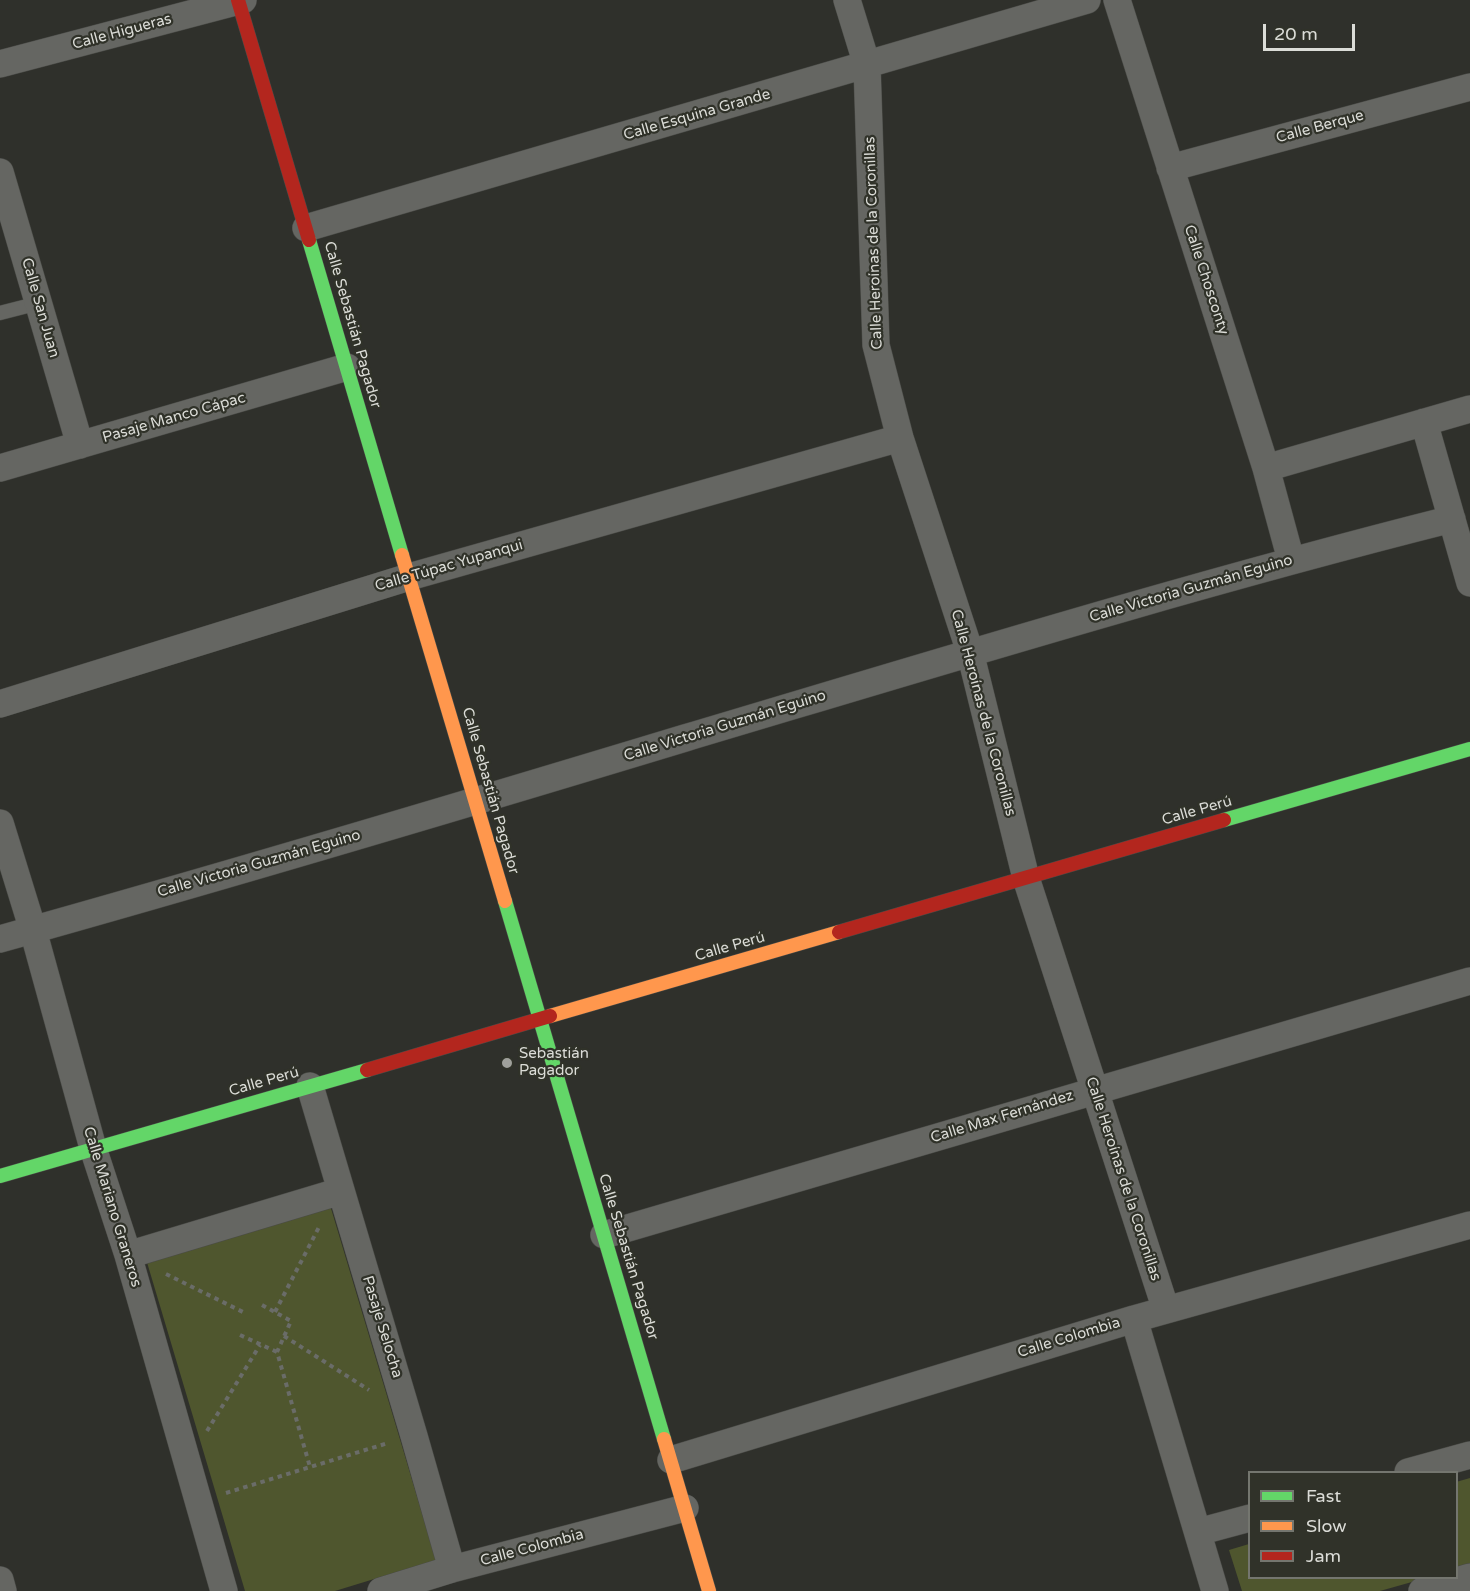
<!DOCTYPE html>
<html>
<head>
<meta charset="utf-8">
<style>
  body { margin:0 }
  #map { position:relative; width:1470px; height:1591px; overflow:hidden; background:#2f302b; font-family:"Varela Round",sans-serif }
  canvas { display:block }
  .legend { position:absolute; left:1248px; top:1471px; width:210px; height:108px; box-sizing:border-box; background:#303229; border:2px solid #74766f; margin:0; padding:8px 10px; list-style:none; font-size:18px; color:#dbdcd7 }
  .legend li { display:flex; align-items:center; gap:12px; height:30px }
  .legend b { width:30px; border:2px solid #74766f }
  .scale { position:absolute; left:1263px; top:24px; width:92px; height:27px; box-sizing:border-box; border:3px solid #dbdcd7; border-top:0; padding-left:8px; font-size:18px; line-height:21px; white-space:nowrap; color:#dbdcd7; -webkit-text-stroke:4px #303229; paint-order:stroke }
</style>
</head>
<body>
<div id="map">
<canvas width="1470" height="1591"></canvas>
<ul class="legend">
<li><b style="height:8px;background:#63d668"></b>Fast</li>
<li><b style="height:8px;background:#ff974d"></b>Slow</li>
<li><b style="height:8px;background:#b3261e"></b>Jam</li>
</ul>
<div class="scale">20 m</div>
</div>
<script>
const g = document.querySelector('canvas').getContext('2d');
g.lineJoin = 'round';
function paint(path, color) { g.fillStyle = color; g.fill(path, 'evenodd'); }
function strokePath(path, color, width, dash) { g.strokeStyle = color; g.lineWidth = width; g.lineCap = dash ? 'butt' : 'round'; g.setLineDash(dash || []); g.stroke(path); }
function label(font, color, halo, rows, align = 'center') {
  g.font = font + ' "Varela Round",sans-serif'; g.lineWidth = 4.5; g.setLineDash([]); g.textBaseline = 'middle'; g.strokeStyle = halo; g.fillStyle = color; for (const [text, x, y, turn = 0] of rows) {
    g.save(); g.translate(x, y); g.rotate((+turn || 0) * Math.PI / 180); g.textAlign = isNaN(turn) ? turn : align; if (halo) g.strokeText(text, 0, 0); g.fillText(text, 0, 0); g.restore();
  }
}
const green = new Path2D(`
  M330 1205 436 1560 335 1591H245L146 1259Z
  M1470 1478V1564L1456 1568V1482Z
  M1249 1544 1250 1578H1426L1380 1591H1242L1229 1550Z`);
const path = new Path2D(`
  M166 1274 243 1312
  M262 1305 291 1321 277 1352 310 1467
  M275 1312 319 1227
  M240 1335 277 1352
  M284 1336 369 1390
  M207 1431 260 1345
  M226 1493 388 1443`);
const lane = new Path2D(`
  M0 313 39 303`);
const street = new Path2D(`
  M847 0 867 65 876 345 900 438 970 652 1026 878 1166 1310
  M1117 0 1266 468 1291 560
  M0 64 243 0
  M1170 168 1470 87
  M0 172 80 445
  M306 228 1087 0
  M1424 422 1470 583
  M0 468 347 367
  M1266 468 1470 409
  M0 704 409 577 900 438
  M0 823 33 930 93 1148 128 1255 224 1591
  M0 939C229 875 457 807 685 738 940 662 1194 584 1452 519
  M310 1086 414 1436 452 1569
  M604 1235 1470 981
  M128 1255 341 1191
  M1134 1319 1215 1591
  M671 1460 1134 1319 1470 1225
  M1408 1472 1470 1455
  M1198 1532 1250 1518
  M0 1580 3 1591
  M381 1591 452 1569 685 1508
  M1422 1591 1470 1577`);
const fast = new Path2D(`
  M309 240 402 555
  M1224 820 1470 749
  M505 901 664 1439
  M0 1176 367 1070`);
const slow = new Path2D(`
  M402 555 505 901
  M550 1016 839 932
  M664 1439 709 1591`);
const jam = new Path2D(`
  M238 0 309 240
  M839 932 1224 820
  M367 1070 550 1016`);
const markers = [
  [507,1063,6,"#9fa09b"]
];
const streetNames = [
  ["Calle Higueras",122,32,-15],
  ["Calle Esquina Grande",697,115,-16],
  ["Calle Berque",1320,127,-15],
  ["Calle Heroínas de la Coronillas",874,243,-92],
  ["Calle Chosconty",1206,280,72],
  ["Calle San Juan",40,308,74],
  ["Calle Sebastián Pagador",352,325,74],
  ["Pasaje Manco Cápac",174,418,-16],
  ["Calle Túpac Yupanqui",449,566,-16],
  ["Calle Victoria Guzmán Eguino",1191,589,-16],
  ["Calle Heroínas de la Coronillas",983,713,75],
  ["Calle Victoria Guzmán Eguino",725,726,-17],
  ["Calle Sebastián Pagador",490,791,74],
  ["Calle Perú",1197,811,-16],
  ["Calle Victoria Guzmán Eguino",259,864,-16],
  ["Calle Perú",730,947,-16],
  ["Calle Perú",264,1082,-16],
  ["Calle Max Fernández",1002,1117,-17],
  ["Calle Heroínas de la Coronillas",1123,1179,72],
  ["Calle Mariano Graneros",112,1207,73],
  ["Calle Sebastián Pagador",628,1257,73],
  ["Pasaje Selocha",382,1327,73],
  ["Calle Colombia",1069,1338,-17],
  ["Calle Colombia",532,1548,-15]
];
const poiNames = [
  ["Sebastián",519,1054],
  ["Pagador",519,1071]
];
paint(green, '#4f562e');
strokePath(lane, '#4a4b47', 15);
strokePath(street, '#4a4b47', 28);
strokePath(fast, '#4a4b47', 15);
strokePath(slow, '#4a4b47', 15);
strokePath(jam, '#4a4b47', 15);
strokePath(path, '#6a6c68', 4, [4.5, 4.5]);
strokePath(lane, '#656662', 14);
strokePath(street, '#656662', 27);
strokePath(fast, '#63d668', 14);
strokePath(slow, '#ff974d', 14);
strokePath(jam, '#b3261e', 14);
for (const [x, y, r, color] of markers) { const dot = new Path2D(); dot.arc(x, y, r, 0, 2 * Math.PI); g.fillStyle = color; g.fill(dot); strokePath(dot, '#303229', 2); }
label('15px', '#dbdcd7', '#303229', streetNames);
label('15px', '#dbdcd7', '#303229', poiNames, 'left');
</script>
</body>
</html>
